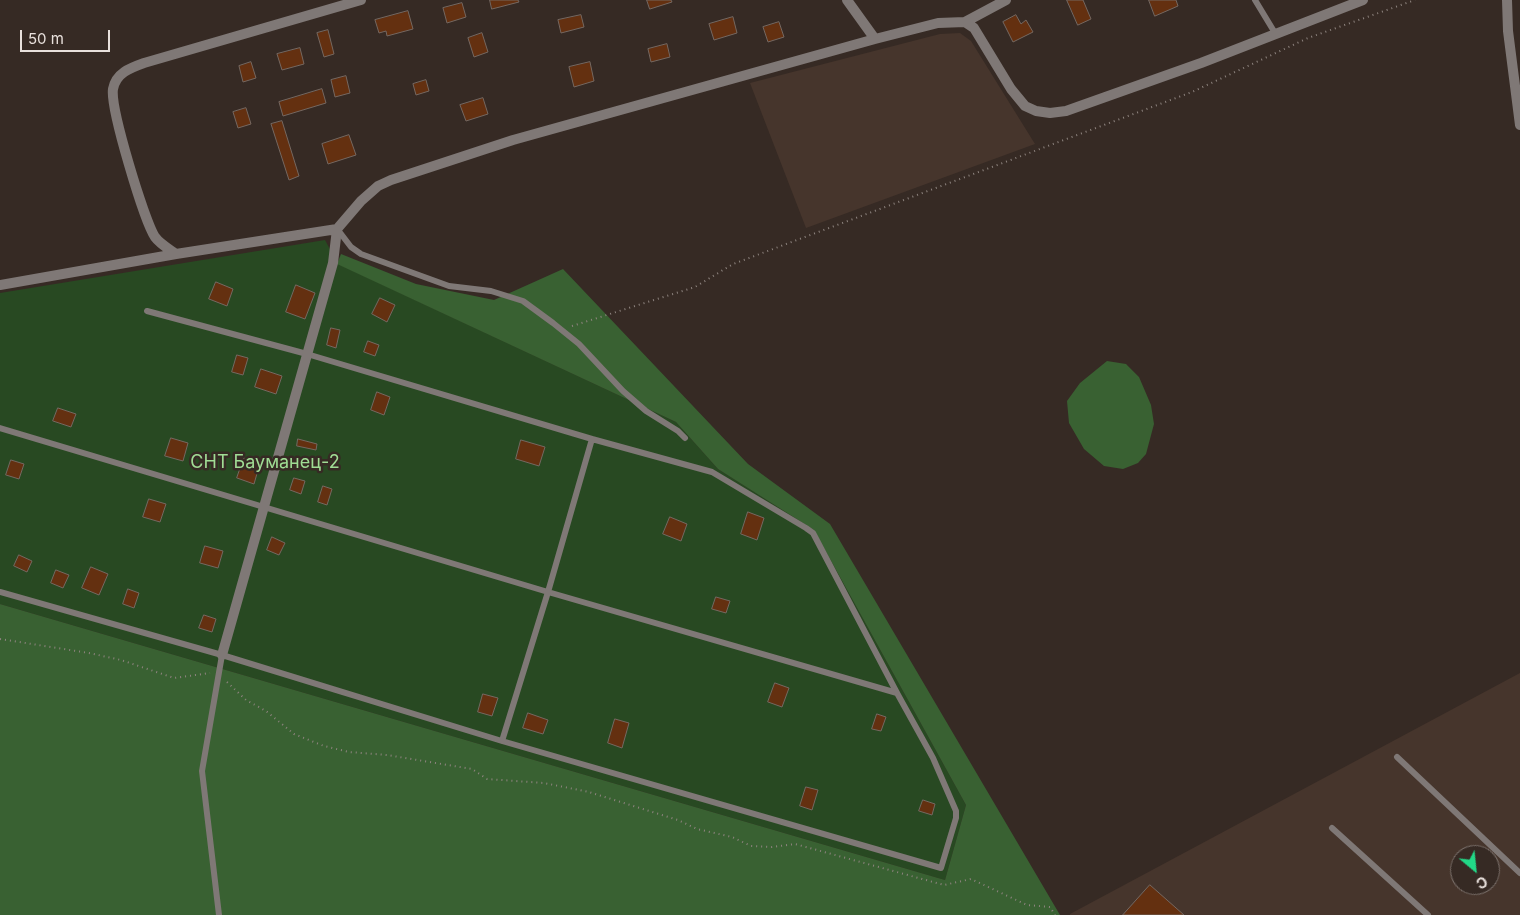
<!DOCTYPE html>
<html>
<head>
<meta charset="utf-8">
<style>
  body { margin:0 }
  #map { position:relative; width:1520px; height:915px; overflow:hidden; background:#362a24; font-family:Inter,sans-serif }
  canvas { display:block }
  .north { position:absolute; left:1450px; top:845px; width:50px; height:50px; box-sizing:border-box; background:#362a24; border:1px solid #7d736e; border-radius:50%; rotate:152deg; font-size:14px; font-weight:700; line-height:20px; text-align:center; color:#e8e0dc }
  .north::after { content:''; display:block; margin:auto; width:18px; height:22px; background:#22d887; clip-path:polygon(50% 0,100% 100%,50% 72%,0 100%) }
  .scale { position:absolute; left:20px; top:30px; width:90px; height:22px; box-sizing:border-box; border:2px solid #e8e0dc; border-top:0; padding-left:6px; font-size:15px; line-height:18px; white-space:nowrap; color:#e8e0dc; -webkit-text-stroke:4px #362a24; paint-order:stroke }
</style>
</head>
<body>
<div id="map">
<canvas width="1520" height="915"></canvas>
<div class="north">С</div>
<div class="scale">50 m</div>
</div>
<script>
const g = document.querySelector('canvas').getContext('2d');
g.lineJoin = 'round';
function paint(path, color) { g.fillStyle = color; g.fill(path, 'evenodd'); }
function strokePath(path, color, width, dash) { g.strokeStyle = color; g.lineWidth = width; g.lineCap = dash ? 'butt' : 'round'; g.setLineDash(dash || []); g.stroke(path); }
function label(font, color, halo, rows, align = 'center') {
  g.font = font + ' Inter,sans-serif'; g.lineWidth = 5; g.setLineDash([]); g.textBaseline = 'middle'; g.strokeStyle = halo; g.fillStyle = color; for (const [text, x, y, turn = 0] of rows) {
    g.save(); g.translate(x, y); g.rotate((+turn || 0) * Math.PI / 180); g.textAlign = isNaN(turn) ? turn : align; if (halo) g.strokeText(text, 0, 0); g.fillText(text, 0, 0); g.restore();
  }
}
const built = new Path2D(`
  M960 33 971 41 1035 144 806 228 750 83 940 34Z
  M1520 673V915H1070V914ZM1460 855H1490V885H1460Z`);
const green = new Path2D(`
  M325 240 338 264 676 422 718 469 814 530 966 805 945 880 0 604V293Z`);
const forest = new Path2D(`
  M341 254 416 284 494 300 563 269 748 464 830 524 1060 915H0V604L945 880 966 805 814 530 718 469 676 422 337 264Z
  M1107 361 1126 364 1139 377 1151 405 1154 424 1146 454 1138 463 1123 469 1104 466 1084 449 1069 423 1067 401 1080 383Z`);
const building = new Path2D(`
  M490 0H518L519 2 492 9Z
  M647 0H671L672 2 650 9Z
  M1067 0H1083L1091 19 1078 25Z
  M1149 0H1176L1178 6 1155 16Z
  M462 3 466 17 447 23 443 8Z
  M408 11 413 29 387 36 386 31 379 33 375 20Z
  M581 15 584 27 561 33 558 20Z
  M1016 15 1021 24 1026 20 1033 32 1013 42 1003 22Z
  M733 17 737 33 714 40 709 24Z
  M779 22 784 37 768 42 763 27Z
  M328 30 334 54 324 57 317 33Z
  M482 33 488 52 474 57 468 38Z
  M667 44 670 57 651 62 648 49Z
  M300 48 304 64 282 70 277 54Z
  M251 62 256 78 243 82 239 66Z
  M590 62 594 81 574 87 569 67Z
  M346 76 350 93 335 97 331 80Z
  M426 80 429 91 416 95 413 84Z
  M322 89 326 103 283 116 279 102Z
  M483 98 488 114 466 121 460 105Z
  M246 108 251 124 238 128 233 112Z
  M282 121 299 176 289 180 271 124Z
  M349 135 356 155 328 164 322 144Z
  M216 282 233 289 227 306 209 299Z
  M296 285 315 293 305 319 286 312Z
  M380 298 395 305 387 322 372 314Z
  M331 328 340 330 336 348 327 345Z
  M368 341 379 345 375 356 364 352Z
  M237 355 248 358 243 375 232 372Z
  M261 369 282 376 276 394 255 387Z
  M377 392 390 397 384 415 371 410Z
  M58 408 76 414 71 427 53 421Z
  M171 438 188 443 183 461 165 456Z
  M298 439 317 444 316 450 297 446Z
  M521 440 545 447 539 466 516 459Z
  M244 458 260 463 254 484 237 478Z
  M11 460 24 464 19 479 6 475Z
  M294 478 305 481 301 494 290 490Z
  M323 486 332 489 327 505 318 502Z
  M149 499 166 504 160 522 143 517Z
  M748 512 764 518 757 540 741 534Z
  M670 517 687 524 681 541 663 534Z
  M272 537 285 543 279 555 267 550Z
  M205 546 223 551 218 568 200 563Z
  M19 555 32 561 27 572 14 566Z
  M91 567 108 574 99 595 82 588Z
  M56 570 69 575 63 588 51 583Z
  M128 589 139 593 134 608 123 604Z
  M716 597 730 601 726 613 712 609Z
  M204 615 216 619 212 632 199 628Z
  M775 683 789 688 782 707 768 702Z
  M483 694 498 698 492 716 478 712Z
  M528 713 548 720 543 734 523 728Z
  M877 714 886 717 881 731 872 729Z
  M615 719 629 723 622 748 608 743Z
  M806 787 818 790 812 810 800 806Z
  M923 800 935 804 932 815 919 811Z
  M1150 885 1184 915H1123Z`);
const path = new Path2D(`
  M572 326 695 287 733 264 1192 92 1308 38 1415 0
  M0 639 89 653 121 660 174 678 210 673
  M227 682 246 700 266 711 294 734 324 746 349 752 387 755 472 769 487 779 544 783 589 792 678 820 697 829 732 837 751 846 772 847 795 844 944 885 971 879 1027 905 1050 907 1055 915`);
const service = new Path2D(`
  M1255 0 1275 33
  M338 230 351 247 361 254 449 286 491 291 523 301 553 323 579 344 623 391 646 411 678 431 685 438
  M0 428 548 592 897 693
  M0 592 222 655 502 741 941 868 956 818V811L933 758 897 693 813 533 806 528 712 472 592 439 307 354 147 311
  M502 741 548 592 592 439
  M1397 757 1520 873
  M1332 828 1428 915
  M219 915 202 771 222 655`);
const minor = new Path2D(`
  M847 0 875 39
  M1507 0 1508 31 1520 125
  M965 22 1006 0
  M337 229 176 254C169 249 160 244 155 237 144 220 110 108 113 89 116 73 130 68 144 63L361 0
  M0 285 176 254
  M222 655 333 263 337 229 361 201 378 186 391 180 513 140 875 39 938 23 965 22 974 28 1011 89 1025 106 1036 111 1050 113 1066 111 1201 63 1363 0`);
const parkNames = [
  ["СНТ Бауманец-2",265,463]
];
paint(built, '#46352c');
paint(green, '#284922');
paint(forest, '#396132');
paint(building, '#643010');
strokePath(building, '#756861', 1);
strokePath(path, '#8e847f', 2, [1, 4]);
strokePath(service, '#7f7876', 6);
strokePath(minor, '#7f7876', 10);
label('18px', '#a0dc94', '#362a24', parkNames);
</script>
</body>
</html>
